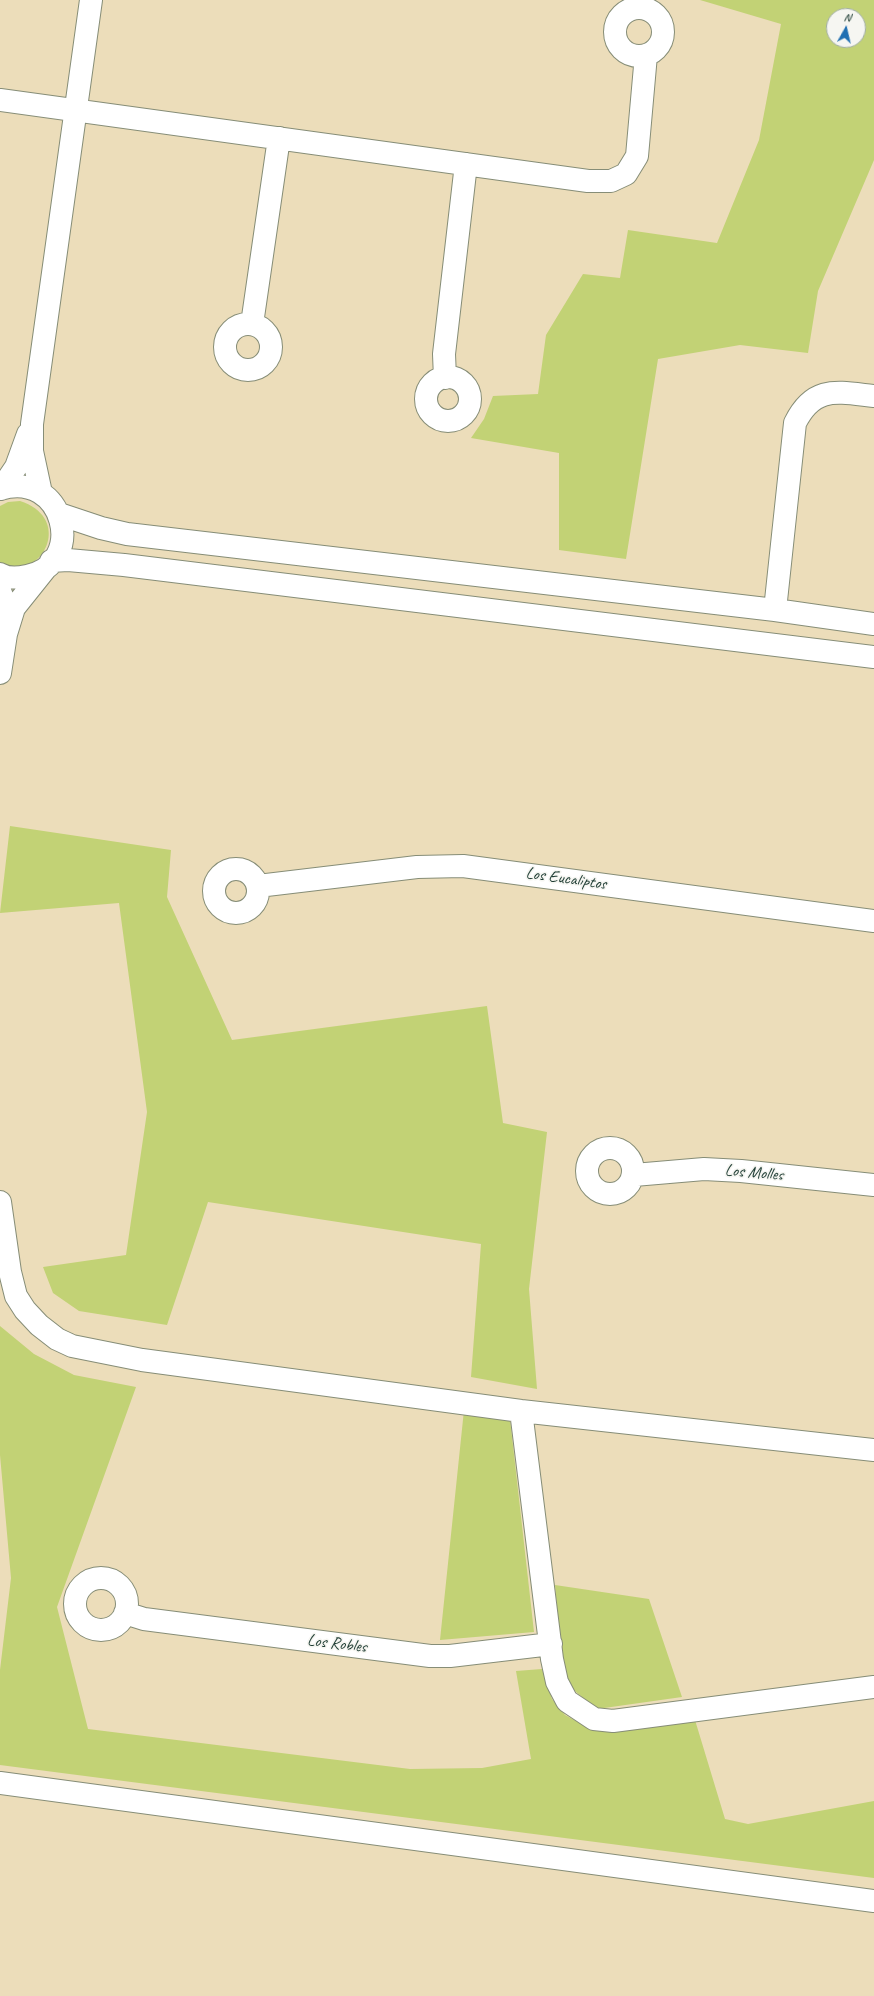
<!DOCTYPE html>
<html>
<head>
<meta charset="utf-8">
<style>
  body { margin:0 }
  #map { position:relative; width:874px; height:1996px; overflow:hidden; background:#ecddba; font-family:Caveat,sans-serif }
  canvas { display:block }
  .north { position:absolute; left:826px; top:8px; width:40px; height:40px; box-sizing:border-box; background:#f6f6f2; border:1px solid #a0aca6; border-radius:50%; rotate:8deg; font-size:11px; font-weight:700; line-height:16px; text-align:center; color:#1f3d34 }
  .north::after { content:''; display:block; margin:auto; width:14px; height:18px; background:#1f6fb2; clip-path:polygon(50% 0,100% 100%,50% 72%,0 100%) }
</style>
</head>
<body>
<div id="map">
<canvas width="874" height="1996"></canvas>
<div class="north">N</div>
</div>
<script>
const g = document.querySelector('canvas').getContext('2d');
g.lineJoin = 'round';
function paint(path, color) { g.fillStyle = color; g.fill(path, 'evenodd'); }
function strokePath(path, color, width, dash) { g.strokeStyle = color; g.lineWidth = width; g.lineCap = dash ? 'butt' : 'round'; g.setLineDash(dash || []); g.stroke(path); }
function label(font, color, halo, rows, align = 'center') {
  g.font = font + ' Caveat,sans-serif'; g.lineWidth = 3; g.setLineDash([]); g.textBaseline = 'middle'; g.strokeStyle = halo; g.fillStyle = color; for (const [text, x, y, turn = 0] of rows) {
    g.save(); g.translate(x, y); g.rotate((+turn || 0) * Math.PI / 180); g.textAlign = isNaN(turn) ? turn : align; if (halo) g.strokeText(text, 0, 0); g.fillText(text, 0, 0); g.restore();
  }
}
const green = new Path2D(`
  M700 0H874V160L818 291 808 353 740 345 658 359 626 559 559 550V453L471 438 484 419 493 396 538 394 546 335 583 274 620 278 628 230 717 243 759 140 781 24ZM834 16H858V40H834Z
  M20 501C76 519 40 585 0 563V506L8 502Z
  M10 826 171 850 167 897 232 1040 487 1006 503 1123 547 1132 529 1289 537 1389 471 1377 481 1244 208 1202 167 1325 79 1311 53 1293 43 1267 126 1255 147 1112 119 903 0 913Z
  M0 1326 34 1354 74 1375 136 1387 57 1607 88 1729 410 1769 482 1768 531 1759 516 1671 542 1669 552 1699 565 1715 587 1727 695 1720 725 1819 748 1824 874 1801V1878L0 1765V1670L11 1578 0 1455Z
  M464 1410 510 1419 534 1632 440 1640Z
  M555 1585 649 1599 682 1697 597 1709 576 1692 563 1677Z`);
const minor = new Path2D(`
  M615 32a24 24 0 1 1 48 0a24 24 0 1 1-48 0Z
  M0 100 588 181H611L626 174 637 156 646 55
  M225 347a23 23 0 1 1 46 0a23 23 0 1 1-46 0Z
  M252 324 279 138
  M426 399a22 22 0 1 1 44 0a22 22 0 1 1-44 0Z
  M445 378 444 354 466 164
  M0 489C64 469 88 564 27 576 18 578 8 579 0 574
  M1 489 16 467 28 434
  M41 493 32 451V424L91 0
  M59 514 101 528 127 534 775 610 874 624
  M51 561 68 560 124 565 874 657
  M0 591 4 601 5 627
  M775 610 795 423C814 385 837 392 874 396
  M0 673 6 634 14 608 46 568
  M214 891a22 22 0 1 1 44 0a22 22 0 1 1-44 0Z
  M258 886 417 867 463 866 874 921
  M587 1171a23 23 0 1 1 46 0a23 23 0 1 1-46 0Z
  M634 1175 704 1169 741 1171 874 1185
  M0 1202 10 1272 16 1296 25 1310 39 1325 57 1339 72 1346 142 1360 521 1411 874 1450
  M521 1411 552 1659 557 1682 567 1701 594 1719 613 1721 874 1687
  M75 1604a26 26 0 1 1 52 0a26 26 0 1 1-52 0Z
  M125 1613 144 1619 430 1656H450L551 1644
  M0 1783 874 1901`);
const streetNames = [
  ["Los Eucaliptos",566,879,8],
  ["Los Molles",754,1173,5],
  ["Los Robles",337,1644,7]
];
paint(green, '#c2d275');
strokePath(minor, '#868d77', 24);
strokePath(minor, '#fff', 22);
label('17px', '#1f3d34', '#f6f6f2', streetNames);
</script>
</body>
</html>
